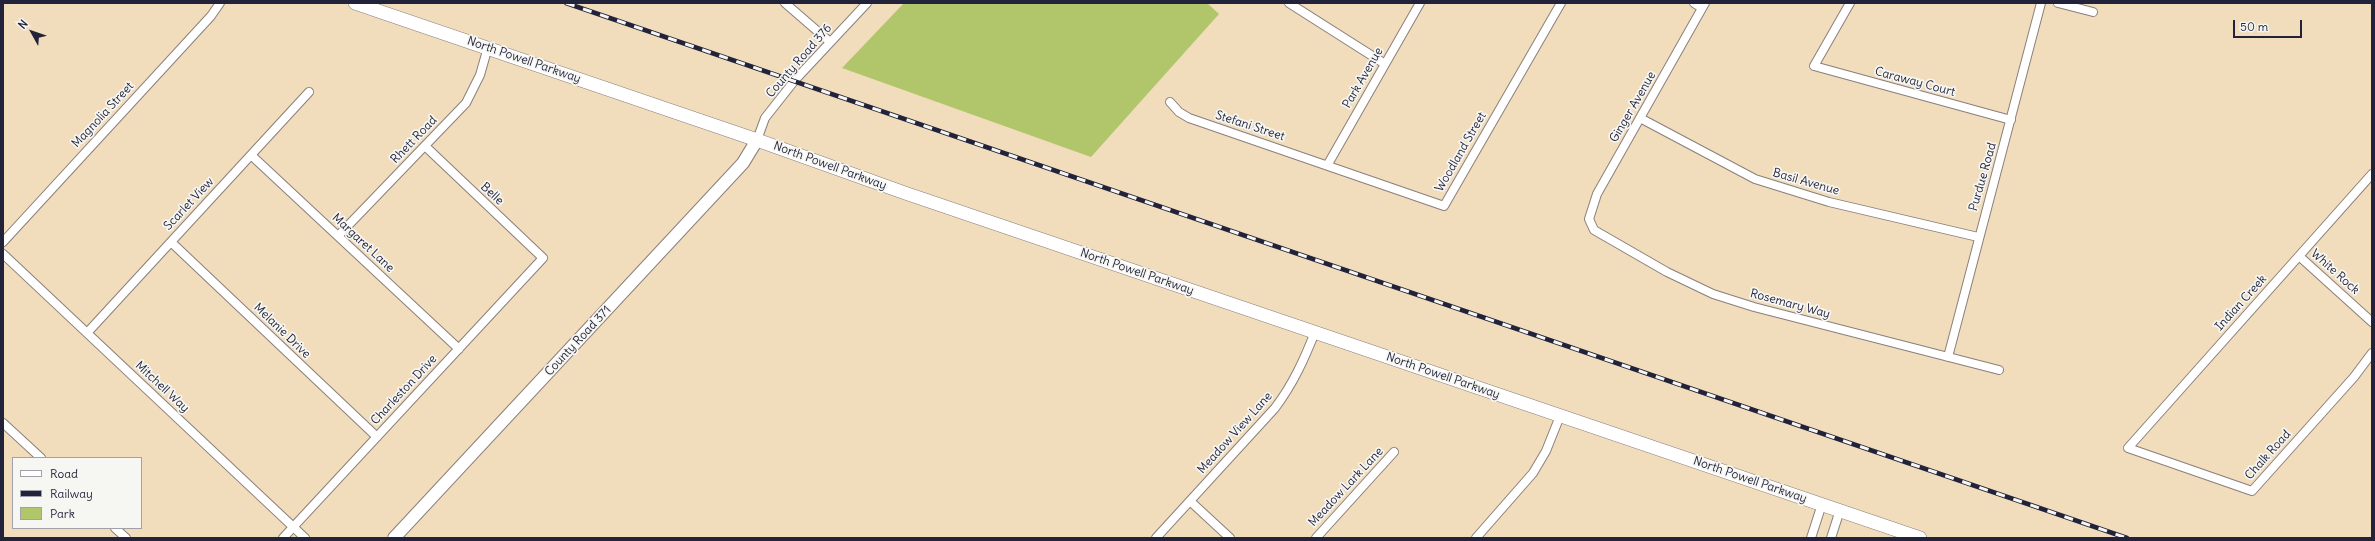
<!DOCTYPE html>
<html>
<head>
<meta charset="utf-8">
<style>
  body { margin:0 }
  #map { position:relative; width:2375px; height:541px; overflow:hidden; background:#f1dcbc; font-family:Delius,sans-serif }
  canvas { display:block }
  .frame { position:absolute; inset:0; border:4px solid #22223b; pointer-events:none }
  .legend { position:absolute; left:12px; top:457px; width:130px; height:72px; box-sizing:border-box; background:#f6f6f2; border:1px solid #a1a1a9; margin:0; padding:5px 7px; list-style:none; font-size:12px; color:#22223b }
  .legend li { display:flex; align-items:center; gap:8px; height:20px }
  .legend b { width:20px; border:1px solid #a1a1a9 }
  .north { position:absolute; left:12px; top:12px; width:40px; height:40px; -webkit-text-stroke:3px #f6f6f2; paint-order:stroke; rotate:310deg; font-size:11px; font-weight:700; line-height:16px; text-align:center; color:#22223b }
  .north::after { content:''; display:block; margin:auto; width:14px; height:18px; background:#22223b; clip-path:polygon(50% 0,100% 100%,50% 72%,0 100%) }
  .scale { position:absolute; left:2233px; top:20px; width:69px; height:18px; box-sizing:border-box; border:2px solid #22223b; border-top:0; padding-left:5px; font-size:12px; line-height:14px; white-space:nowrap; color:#22223b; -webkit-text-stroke:3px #f6f6f2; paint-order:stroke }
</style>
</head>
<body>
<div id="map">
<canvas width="2375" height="541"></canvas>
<div class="frame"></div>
<ul class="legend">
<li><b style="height:5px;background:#fff"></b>Road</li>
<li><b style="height:5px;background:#22223b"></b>Railway</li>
<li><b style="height:11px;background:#b1c66a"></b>Park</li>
</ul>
<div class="north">N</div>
<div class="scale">50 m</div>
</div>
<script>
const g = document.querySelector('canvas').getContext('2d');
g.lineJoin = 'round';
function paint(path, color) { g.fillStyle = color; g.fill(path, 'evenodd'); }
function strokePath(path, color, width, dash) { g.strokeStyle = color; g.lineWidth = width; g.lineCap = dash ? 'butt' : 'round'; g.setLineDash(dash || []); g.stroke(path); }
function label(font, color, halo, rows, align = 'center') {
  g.font = font + ' Delius,sans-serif'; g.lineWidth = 3.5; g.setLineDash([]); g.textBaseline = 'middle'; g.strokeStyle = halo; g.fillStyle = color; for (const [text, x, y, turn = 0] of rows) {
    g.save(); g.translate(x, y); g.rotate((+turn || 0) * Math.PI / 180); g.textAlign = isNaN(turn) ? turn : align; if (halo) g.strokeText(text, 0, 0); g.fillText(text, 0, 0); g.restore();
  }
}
const green = new Path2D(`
  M904 3H1207L1219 14 1091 157 842 68Z`);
const street = new Path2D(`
  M785 3 830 42
  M1289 3 1385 64
  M1694 3 1702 8
  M1705 3 1597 194 1589 219 1594 230 1667 272 1713 294 1754 307 1999 370
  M1850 3 1814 66 2011 120
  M2058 3 2093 12
  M1170 102 1179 112 1189 118 1444 206 1561 3
  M1640 118 1755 179 1829 202 1978 237
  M757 140 765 118 795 80 867 3
  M251 155 459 349
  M1328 164 1420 3
  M2372 174 2128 448 2252 491 2354 377 2372 353
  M338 236 466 103 480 75 488 47
  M3 242 211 16 220 3
  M171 242 377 437
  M3 254 305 538
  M2299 256 2372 322
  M87 333 309 92
  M1948 357 2041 3
  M3 423 41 458
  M1190 501 1230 538
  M115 528 126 538
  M283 538 543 258 425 146
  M1156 538 1275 408C1293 384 1304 360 1315 332
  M1316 538 1394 452
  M1476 538 1533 473 1546 451 1560 416
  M1811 538 1822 504
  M1831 538 1840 510`);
const secondary = new Path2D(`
  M394 538 743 163 757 140`);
const primary = new Path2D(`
  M355 3 757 140 905 193 1920 538`);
const rail = new Path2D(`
  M566 3 2127 538`);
const streetNames = [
  ["North Powell Parkway",524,60,19],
  ["County Road 376",799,61,-49],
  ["Park Avenue",1363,78,-60],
  ["Caraway Court",1915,82,15],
  ["Ginger Avenue",1633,107,-60],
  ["Magnolia Street",103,115,-47],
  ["Stefani Street",1250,126,18],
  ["Rhett Road",414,140,-46],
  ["Woodland Street",1461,152,-60],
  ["North Powell Parkway",830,166,20],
  ["Purdue Road",1983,177,-74],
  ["Basil Avenue",1806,182,16],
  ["Belle",492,194,43],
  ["Scarlet View",189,204,-47],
  ["Margaret Lane",363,243,43],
  ["North Powell Parkway",1137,272,19],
  ["White Rock",2335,272,42],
  ["Indian Creek",2241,303,-48],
  ["Rosemary Way",1790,304,15],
  ["Melanie Drive",282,331,44],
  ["County Road 371",578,341,-47],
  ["North Powell Parkway",1443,376,19],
  ["Mitchell Way",162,387,43],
  ["Charleston Drive",404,390,-47],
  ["Meadow View Lane",1235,433,-48],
  ["Chalk Road",2268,455,-48],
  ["North Powell Parkway",1750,480,19],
  ["Meadow Lark Lane",1346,487,-47]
];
paint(green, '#b1c66a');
strokePath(street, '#8a7f7c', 10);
strokePath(secondary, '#8a7f7c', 14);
strokePath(primary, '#8a7f7c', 14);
strokePath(street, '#fff', 8);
strokePath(secondary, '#fff', 12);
strokePath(primary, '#fff', 13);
strokePath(rail, '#22223b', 4.5);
strokePath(rail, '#f6f6f2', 3, [9]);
label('12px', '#22223b', '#f6f6f2', streetNames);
</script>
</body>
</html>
